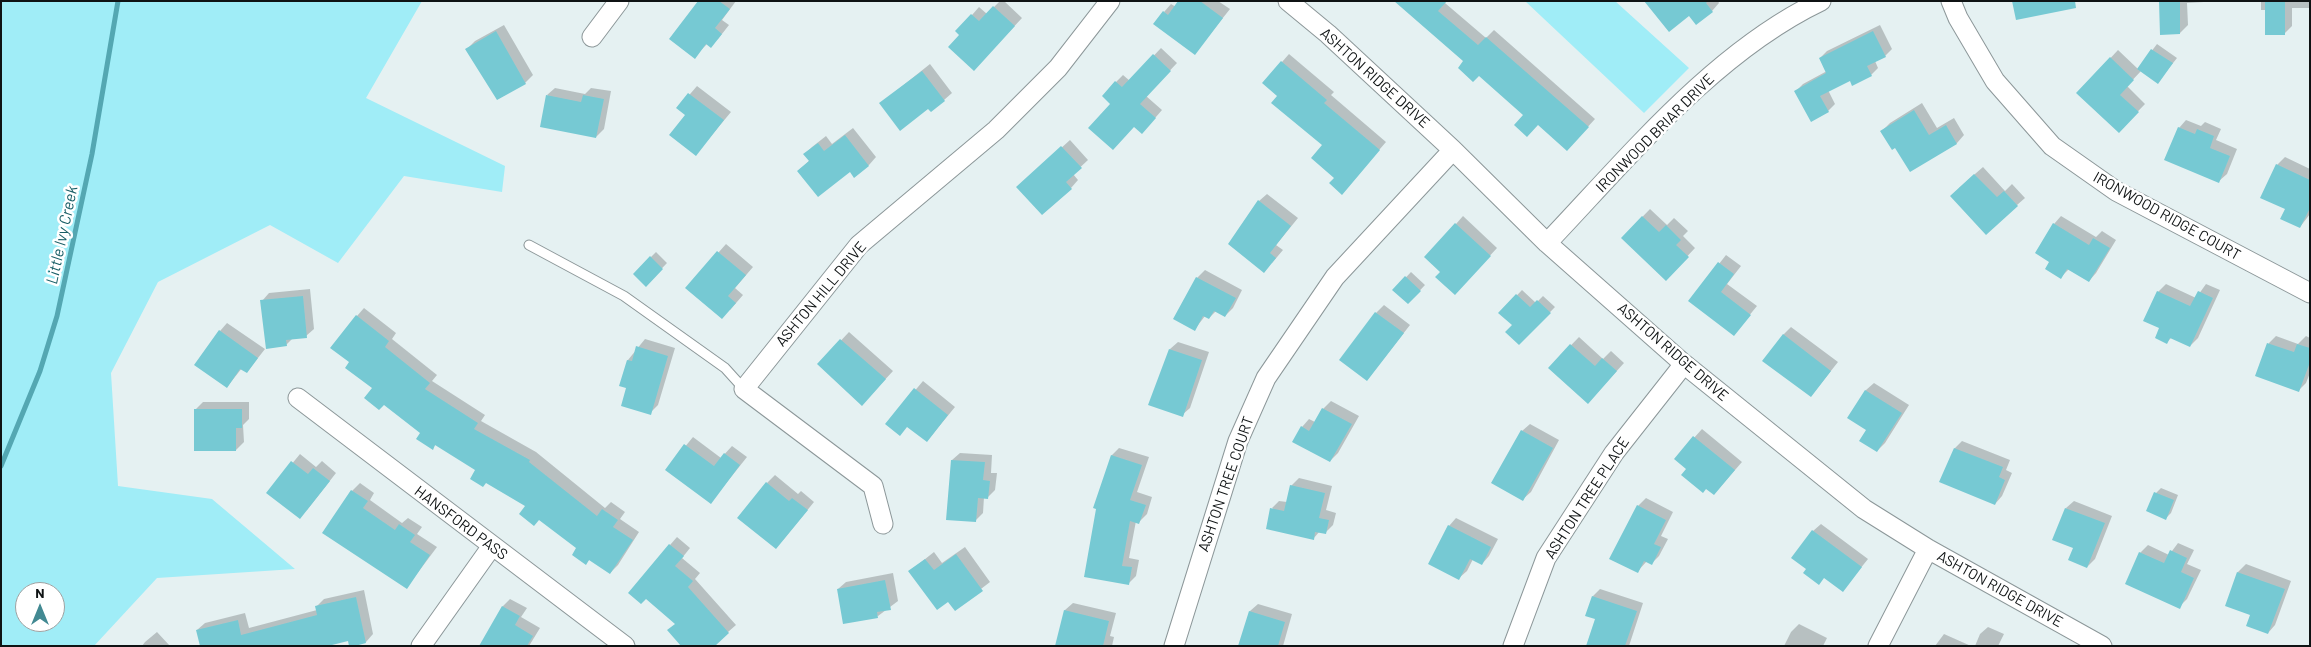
<!DOCTYPE html>
<html>
<head>
<meta charset="utf-8">
<style>
  body { margin:0 }
  #map { position:relative; width:2311px; height:647px; overflow:hidden; background:#e5f1f2; font-family:Barlow,sans-serif }
  canvas { display:block }
  .frame { position:absolute; inset:0; border:2px solid #0f1314; pointer-events:none }
  .north { position:absolute; left:15px; top:582px; width:50px; height:50px; box-sizing:border-box; background:#fff; border:1px solid #9fa1a1; border-radius:50%; rotate:0deg; font-size:14px; font-weight:700; line-height:20px; text-align:center; color:#0f1314 }
  .north::after { content:''; display:block; margin:auto; width:18px; height:22px; background:#428992; clip-path:polygon(50% 0,100% 100%,50% 72%,0 100%) }
</style>
</head>
<body>
<div id="map">
<canvas width="2311" height="647"></canvas>
<div class="frame"></div>
<div class="north">N</div>
</div>
<script>
const g = document.querySelector('canvas').getContext('2d');
g.lineJoin = 'round';
function paint(path, color) { g.fillStyle = color; g.fill(path, 'evenodd'); }
function strokePath(path, color, width, dash) { g.strokeStyle = color; g.lineWidth = width; g.lineCap = dash ? 'butt' : 'round'; g.setLineDash(dash || []); g.stroke(path); }
function label(font, color, halo, rows, align = 'center') {
  g.font = font + ' Barlow,sans-serif'; g.lineWidth = 5; g.setLineDash([]); g.textBaseline = 'middle'; g.strokeStyle = halo; g.fillStyle = color; for (const [text, x, y, turn = 0] of rows) {
    g.save(); g.translate(x, y); g.rotate((+turn || 0) * Math.PI / 180); g.textAlign = isNaN(turn) ? turn : align; if (halo) g.strokeText(text, 0, 0); g.fillText(text, 0, 0); g.restore();
  }
}
const green = new Path2D(`
  M1 1H422L366 98 505 166 502 192 404 176 338 263 270 225 158 282 111 373 118 486 212 499 295 569 157 578 94 646H1ZM25 592H55V622H25Z
  M1525 1H1615L1689 68 1644 113Z`);
const shadow = new Path2D(`
  M700 1H736L722 20 729 25 718 39 707 44 694 57Z
  M1000 1H1004L1022 18 981 62 961 35 972 15 979 7 987 14Z
  M1180 1H1218L1230 9 1195 53 1164 12 1171 4 1176 7Z
  M1403 1 1445 3 1486 38 1494 30 1595 119 1574 142 1524 115Z
  M1652 1H1718L1719 3 1712 11 1690 14Z
  M2160 1H2221L2187 3 2188 25 2180 33Z
  M2261 1H2310V8H2292V26L2284 34 2267 10H2261Z
  M504 25 533 75 525 83 498 99 467 49 475 41Z
  M1880 25 1892 49 1885 56 1875 61 1878 68 1871 75 1850 79 1828 90 1835 104 1828 111 1812 120 1796 91 1803 84 1827 71 1820 58 1827 51Z
  M2157 44 2177 58 2158 82 2141 71 2127 86 2145 104 2119 131 2078 93 2118 50 2138 69Z
  M1161 48 1177 63 1146 96 1162 110 1149 125 1112 104 1116 82 1123 75 1130 81Z
  M1289 54 1334 92 1331 95 1386 142 1349 185 1335 177 1324 145 1279 96 1282 62Z
  M930 64 952 93 944 100 929 108 881 103Z
  M697 86 731 112 696 154 686 114 678 108Z
  M555 88 585 94 591 88 611 91 604 129 596 137 547 95Z
  M1922 103 1937 128 1954 118 1964 135 1957 143 1910 171 1895 146 1882 131 1890 123Z
  M2186 120 2201 126 2205 122 2221 129 2216 140 2237 149 2227 174 2219 181 2179 128Z
  M853 128 876 157 869 165 855 176 850 170 798 171 810 160 805 154 812 147 826 136 832 144Z
  M1070 140 1088 160 1073 174 1078 180 1071 188 1026 180Z
  M2285 157 2310 169V214L2300 227 2287 209 2277 165Z
  M1983 167 2005 191 2012 184 2025 198 2017 205 1959 188Z
  M1267 194 1298 218 1276 245 1283 250 1272 263 1259 201Z
  M1650 209 1667 225 1674 218 1688 231 1683 236 1695 248 1666 279 1622 238Z
  M1463 216 1497 248 1462 286 1442 272 1456 224Z
  M2061 216 2096 237 2102 231 2116 240 2096 273 2089 281 2069 269 2061 277 2051 261 2054 224Z
  M726 244 753 267 735 288 743 295 730 310 687 288Z
  M656 252 667 263 646 285 634 274Z
  M1726 255 1741 266 1727 284 1757 306 1734 334 1690 301Z
  M1205 270 1242 290 1233 308 1225 316 1216 311 1209 318 1205 316 1195 329 1175 318 1197 278Z
  M1411 272 1425 285 1408 303 1394 290Z
  M2166 284 2196 298 2206 284 2220 290 2198 338 2190 346 2172 337 2167 342 2161 328 2158 292Z
  M310 289 314 329 306 336 293 338 286 345 262 301 269 293Z
  M1522 290 1536 303 1543 296 1555 307 1519 344 1514 325 1500 313Z
  M1384 305 1410 325 1367 380 1376 313Z
  M364 308 396 333 392 339 437 375 432 381 485 415 481 421 536 452 605 508 611 502 625 512 620 519 639 532 618 565 610 573 590 559 586 563 578 548 527 506 476 470 436 444 433 448 422 433 373 388 351 362 357 316Z
  M227 323 265 349 247 372 242 368 227 387 220 331Z
  M1791 327 1838 362 1811 396 1783 335Z
  M849 332 893 371 870 396 819 364Z
  M2276 336 2298 344 2306 336 2310 338V373L2306 383 2298 391 2257 375 2269 343Z
  M1579 337 1603 359 1611 351 1624 363 1595 395 1549 368Z
  M645 339 675 348 658 405 650 413 628 387V360Z
  M1178 342 1209 352 1190 408 1182 415 1170 349Z
  M923 381 955 407 927 441 908 426 887 424Z
  M1874 383 1909 405 1885 443 1877 451 1868 429 1849 418 1866 390Z
  M1331 401 1359 416 1338 453 1330 461 1302 427 1309 419 1315 422 1323 409Z
  M203 402H249V419L243 425 244 442 236 450 195 410Z
  M1530 424 1559 440 1531 492 1523 499 1522 431Z
  M1702 429 1742 462 1714 494 1676 458Z
  M693 437 721 458 732 446 747 457 711 502 666 470Z
  M1962 441 2010 460 2006 470 2012 473 2002 496 1995 504 1941 481 1955 448Z
  M1119 448 1149 457 1137 492 1152 497 1147 514 1139 522 1136 521 1129 558 1139 560 1136 576 1128 584 1086 576 1112 455Z
  M960 453 992 455 991 473H997L995 490 988 497H984L983 513 975 521 952 460Z
  M300 454 316 467 322 461 336 473 307 510 268 493Z
  M775 475 798 494 801 491 814 502 783 540 767 483Z
  M1299 478 1332 486 1326 510 1336 513 1333 525 1325 533 1320 531 1313 539 1272 508 1279 501 1287 502 1291 486Z
  M360 483 374 493 370 500 402 523 408 518 422 527 417 534 437 547 407 587 323 533 352 491Z
  M2161 488 2178 495 2171 513 2166 518 2148 511 2156 493Z
  M1646 498 1673 512 1661 536 1668 539 1659 556 1652 563 1647 561 1637 572 1638 506Z
  M2074 501 2112 516 2095 559 2087 567 2066 508Z
  M1456 518 1498 539 1489 556 1482 564 1473 559 1467 571 1459 578 1449 526Z
  M1821 524 1868 559 1843 590 1825 577 1808 569 1813 531Z
  M677 537 690 548 682 558 700 573 695 579 736 625 728 632 676 623 670 545Z
  M2178 543 2194 550 2187 564 2201 570 2187 599 2179 607 2140 553 2148 545 2169 555Z
  M965 547 990 582 955 609 949 601 910 571 934 552 942 563Z
  M2246 564 2291 581 2275 625 2268 633 2252 614 2227 605 2238 572Z
  M893 573 898 601 878 616 838 589 846 582Z
  M1600 589 1643 603 1629 646H1590L1597 618 1593 596Z
  M364 590 373 634 366 642 349 640 322 646 197 630 205 623 245 613 249 628 317 610 316 607 324 599Z
  M510 599 527 608 521 617 540 628 529 646H480L503 606Z
  M1073 603 1116 613 1110 636 1114 637 1112 646H1056L1065 610Z
  M1258 604 1292 614 1283 646H1239L1250 611Z
  M1799 624 1827 638 1823 646H1784L1791 632Z
  M1988 627 2004 634 1998 646H1975L1980 634Z
  M157 632 170 646H142L145 642Z
  M1944 634 1971 646H1935Z`);
const stream = new Path2D(`
  M1 466 40 371 57 316 92 154 118 1`);
const building = new Path2D(`
  M698 1H719L730 9 715 28 722 34 711 48 706 44 695 59 669 39Z
  M1178 1H1200L1223 18 1195 55 1153 24 1163 11 1168 15Z
  M1394 1H1447L1438 11 1478 45 1486 37 1589 127 1567 151 1538 125 1527 137 1514 125 1523 115 1479 76 1473 82 1458 68 1463 61Z
  M1644 1H1708L1706 3 1713 12 1696 25 1689 16 1669 32Z
  M2012 1H2075L2076 8 2016 20Z
  M2159 1H2180V34L2160 35Z
  M2265 1H2285V35H2265Z
  M993 6 1015 26 974 71 948 47 959 35 955 31 971 14 979 21Z
  M496 31 526 84 497 100 465 49Z
  M1873 31 1886 57 1867 66 1872 76 1852 86 1850 81 1820 96 1829 112 1811 122 1794 91 1826 73 1819 58Z
  M2151 49 2173 63 2158 84 2137 69Z
  M1153 54 1171 71 1140 104 1156 118 1142 134 1134 127 1113 150 1088 128 1110 104 1102 96 1115 81 1122 87Z
  M2110 57 2134 80 2120 95 2139 112 2119 133 2076 93Z
  M1281 61 1327 100 1324 103 1380 150 1342 195 1329 183 1334 178 1311 158 1322 145 1271 103 1277 96 1262 83Z
  M922 71 945 101 931 112 928 109 900 131 879 103Z
  M688 93 724 120 696 156 669 135 685 115 676 108Z
  M546 95 581 102 583 95 604 99 596 138 540 127Z
  M1914 110 1929 135 1946 125 1957 144 1910 172 1895 148 1892 150 1880 131Z
  M2178 127 2195 134 2197 129 2214 136 2210 148 2230 156 2219 183 2164 160Z
  M845 135 869 166 854 178 850 172 818 197 797 171 809 161 803 154 818 143 824 151Z
  M1061 146 1082 168 1066 182 1072 189 1042 215 1016 187Z
  M2276 164 2310 180V208L2300 228 2280 219 2285 209 2260 198Z
  M1974 174 1997 197 2004 191 2018 206 1986 235 1950 196Z
  M1258 200 1291 226 1270 253 1276 258 1264 273 1228 244Z
  M1642 216 1659 232 1666 225 1681 240 1676 245 1689 257 1666 281 1621 238Z
  M1455 223 1491 256 1455 295 1435 277 1440 272 1424 257Z
  M2053 223 2089 245 2093 238 2110 248 2089 282 2067 269 2061 279 2045 269 2049 262 2035 253Z
  M717 251 746 275 728 296 736 303 722 319 685 288Z
  M650 256 663 269 646 287 633 274Z
  M1718 262 1734 274 1721 292 1751 315 1734 336 1688 301Z
  M1405 276 1421 291 1408 304 1392 290Z
  M1196 277 1236 298 1225 317 1214 311 1209 319 1203 316 1195 331 1173 319Z
  M2157 291 2190 306 2198 291 2213 298 2190 347 2170 338 2167 344 2155 338 2159 328 2143 321Z
  M1516 294 1530 307 1537 300 1551 313 1519 345 1505 332 1512 325 1498 313Z
  M303 296 307 338 286 340 287 346 266 349 260 300Z
  M1375 312 1404 333 1367 381 1339 360Z
  M356 315 389 341 385 347 430 383 425 389 478 423 474 429 530 460 529 462 597 516 602 509 618 520 613 527 633 540 610 574 589 560 586 565 572 555 576 548 539 520 534 526 519 514 525 506 486 483 483 487 470 479 475 470 435 445 433 450 416 439 420 433 384 405 379 410 364 398 372 388 345 368 349 362 330 348Z
  M219 330 258 358 247 373 240 369 227 388 194 365Z
  M1783 334 1831 371 1811 397 1762 361Z
  M840 339 886 379 862 406 817 364Z
  M2267 343 2294 352 2297 344 2310 348V362L2299 392 2255 376Z
  M1570 344 1595 366 1602 358 1617 371 1588 404 1548 368Z
  M636 346 668 356 651 415 621 406 626 388 619 386 627 360 632 361Z
  M1169 349 1202 360 1183 417 1148 405Z
  M914 388 948 415 927 442 907 427 900 436 885 424Z
  M1865 390 1902 413 1877 452 1859 441 1866 430 1847 418Z
  M1322 408 1352 424 1330 462 1292 442 1301 426 1309 431Z
  M194 409H242V428H236V451H194Z
  M1521 430 1553 448 1523 501 1491 483Z
  M1693 436 1735 470 1714 495 1706 489 1703 493 1681 475 1686 469 1674 459Z
  M684 444 714 466 724 453 740 465 711 504 665 470Z
  M1954 448 2003 467 1999 477 2005 480 1995 505 1939 482Z
  M1111 455 1142 465 1130 500 1146 505 1139 524 1130 521 1122 566 1132 567 1129 585 1084 577 1096 509 1093 508Z
  M951 460 985 462 983 480 990 481 988 499 978 498 976 522 946 520Z
  M291 461 308 474 313 468 330 481 300 519 266 493Z
  M766 482 789 501 792 498 808 510 776 549 737 518Z
  M1290 485 1325 493 1319 518 1329 520 1326 534 1315 532 1314 540 1266 529 1270 508 1284 511Z
  M351 490 368 501 363 508 395 530 399 524 415 535 410 542 430 555 407 589 322 533Z
  M2154 492 2174 500 2166 520 2146 511Z
  M1637 505 1666 520 1654 544 1661 547 1652 565 1644 561 1638 573 1609 559Z
  M2065 508 2105 523 2087 568 2068 560 2073 548 2052 540Z
  M1448 525 1491 547 1482 565 1470 559 1459 580 1428 564Z
  M1812 530 1862 567 1843 592 1824 578 1819 585 1803 573 1806 569 1791 558Z
  M669 544 684 556 675 566 693 581 688 587 729 633 715 646H681L667 630 675 624 646 599 641 604 628 593Z
  M2170 550 2187 558 2181 572 2194 578 2180 609 2125 584 2139 552 2164 563Z
  M956 554 983 591 955 611 948 602 937 610 908 571 925 559 934 570Z
  M2237 572 2285 589 2268 634 2246 626 2250 615 2225 606Z
  M885 580 891 610 877 612 878 618 843 624 837 589Z
  M1592 596 1637 611 1625 646H1586L1595 619 1585 616Z
  M356 597 366 643 355 646H349L348 641 328 646H200L196 630 238 620 241 635 317 615 315 606Z
  M502 606 520 616 515 625 533 636 527 646H479Z
  M1064 610 1109 621 1103 646H1055Z
  M1249 611 1285 622 1278 646H1238Z`);
const service = new Path2D(`
  M529 245 624 296 725 368 744 389`);
const minor = new Path2D(`
  M1288 1 1328 34 1453 150 1547 243 1684 364 1864 509 1928 549 2102 646
  M1951 1 1958 18 1995 81 2052 146 2116 191 2310 293
  M592 37 619 1
  M1547 243C1628 158 1714 52 1821 1
  M298 398 625 646
  M883 524 873 486 744 389 859 245 996 130 1058 68 1110 1
  M421 646 492 546
  M1174 646 1238 441 1266 378 1335 277 1453 150
  M1513 646 1546 558 1614 453 1684 364
  M1878 646 1928 549`);
const streetNames = [
  ["ASHTON RIDGE DRIVE",1375,78,42],
  ["IRONWOOD BRIAR DRIVE",1655,133,-45],
  ["IRONWOOD RIDGE COURT",2167,216,29],
  ["ASHTON HILL DRIVE",821,294,-50],
  ["ASHTON RIDGE DRIVE",1673,352,41],
  ["ASHTON TREE COURT",1226,484,-71],
  ["ASHTON TREE PLACE",1587,498,-57],
  ["HANSFORD PASS",461,523,37],
  ["ASHTON RIDGE DRIVE",2000,589,29]
];
const waterNames = [
  ["Little Ivy Creek",62,235,-78]
];
paint(green, '#a0edf7');
paint(shadow, '#0003');
strokePath(stream, '#54a7b2', 5);
paint(building, '#76c9d3');
strokePath(service, '#8c9799', 11);
strokePath(minor, '#8c9799', 21);
strokePath(service, '#fff', 9);
strokePath(minor, '#fff', 19);
label('15px', '#0f1314', '#fff', streetNames);
label('italic 16px', '#185e66', '#fff', waterNames);
</script>
</body>
</html>
